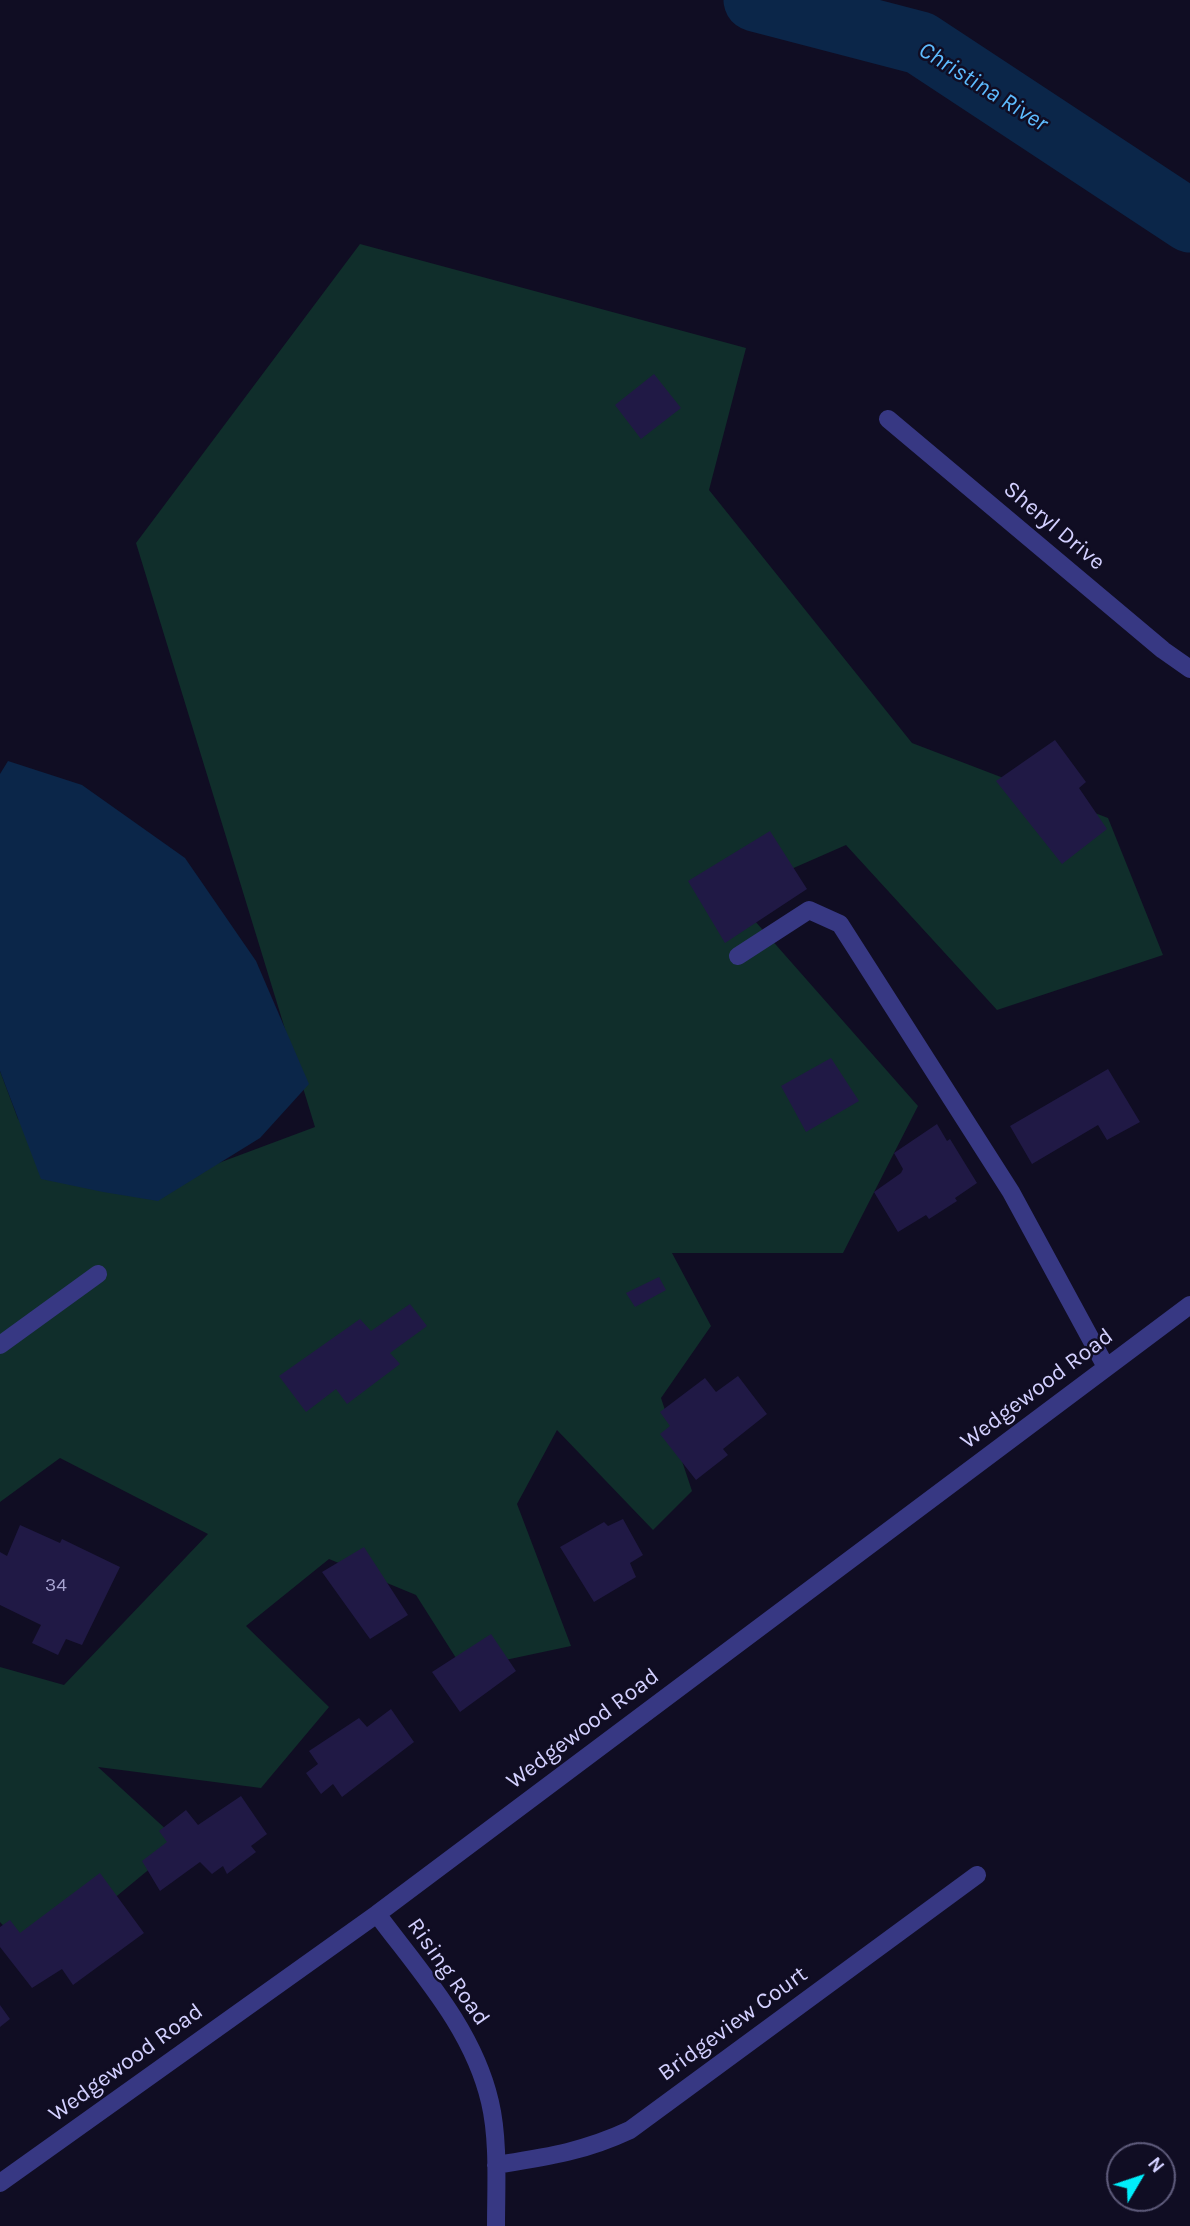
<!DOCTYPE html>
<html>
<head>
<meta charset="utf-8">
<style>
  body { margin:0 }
  #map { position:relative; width:1190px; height:2226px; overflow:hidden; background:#100d23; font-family:Karla,sans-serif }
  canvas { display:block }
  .north { position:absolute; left:1106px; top:2142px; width:70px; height:70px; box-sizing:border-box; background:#100d23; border:2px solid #5e5b7b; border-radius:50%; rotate:51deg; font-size:19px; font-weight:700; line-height:28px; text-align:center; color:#d3d0ff }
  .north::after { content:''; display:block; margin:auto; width:24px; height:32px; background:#00eefb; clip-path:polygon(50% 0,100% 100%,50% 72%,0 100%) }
</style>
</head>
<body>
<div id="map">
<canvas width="1190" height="2226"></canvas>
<div class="north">N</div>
</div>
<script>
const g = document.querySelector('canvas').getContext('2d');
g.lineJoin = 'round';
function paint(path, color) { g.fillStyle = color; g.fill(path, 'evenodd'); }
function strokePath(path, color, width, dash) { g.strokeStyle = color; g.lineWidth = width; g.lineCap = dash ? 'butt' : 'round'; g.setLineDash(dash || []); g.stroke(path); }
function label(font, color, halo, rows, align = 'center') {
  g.font = font + ' Karla,sans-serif'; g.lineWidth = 5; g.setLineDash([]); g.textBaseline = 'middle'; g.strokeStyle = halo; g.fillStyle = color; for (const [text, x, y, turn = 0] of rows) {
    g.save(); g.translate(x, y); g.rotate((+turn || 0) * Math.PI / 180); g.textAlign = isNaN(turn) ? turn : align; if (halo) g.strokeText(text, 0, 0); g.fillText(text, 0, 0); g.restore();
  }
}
const green = new Path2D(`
  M360 244 746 348 709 490 912 743 1108 818 1163 955 997 1010 846 845 732 895 918 1106 843 1253H672L711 1326 661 1398 692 1491 653 1530 557 1430 517 1504 571 1646 463 1669 416 1595 329 1559 246 1626 329 1707 261 1788 98 1767 181 1843 37 1962 0 1922V1667L64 1685 208 1534 60 1458 0 1502V1071L18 1119 133 1195 315 1127 136 543Z`);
const water = new Path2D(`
  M8 761 82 785 185 858 256 961 309 1084 260 1138 158 1201 103 1192 41 1179 0 1071V774Z`);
const river = new Path2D(`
  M755 0 920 43 1190 221`);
const building = new Path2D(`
  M654 374 681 408 641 439 615 405Z
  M1055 740 1086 782 1079 788 1107 829 1062 864 996 781Z
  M770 831 807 889 725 943 688 881Z
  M831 1058 859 1101 806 1132 781 1086Z
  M1108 1069 1140 1122 1107 1140 1098 1125 1032 1164 1010 1126Z
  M937 1124 947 1141 950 1139 977 1183 955 1198 957 1201 929 1219 926 1215 898 1232 874 1192 901 1173 903 1169 894 1153Z
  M659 1277 666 1290 635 1307 626 1293Z
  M410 1304 427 1326 390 1353 400 1364 347 1404 336 1389 306 1412 279 1376 360 1319 371 1331Z
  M738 1376 767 1414 723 1449 728 1455 696 1480 660 1434 670 1426 660 1412 705 1378 716 1392Z
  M623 1519 643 1555 630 1563 636 1577 594 1602 560 1547 604 1522 608 1526Z
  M20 1525 60 1543 62 1539 120 1567 82 1645 66 1639 58 1655 32 1643 41 1625 0 1605V1552L7 1556Z
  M364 1547 408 1615 370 1639 322 1572Z
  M491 1634 516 1671 460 1712 432 1672Z
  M391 1709 414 1742 342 1797 333 1784 321 1794 306 1773 318 1764 309 1751 359 1718 367 1727Z
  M241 1796 267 1834 251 1846 256 1852 227 1874 223 1866 212 1874 200 1862 160 1891 142 1861 167 1842 159 1831 186 1810 198 1825Z
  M100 1873 144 1933 73 1985 62 1969 32 1988 0 1947V1927L10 1920 20 1933Z
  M0 2005 10 2019 0 2027Z`);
const minor = new Path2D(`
  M888 419 1163 650 1190 669
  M738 956 809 910 840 924 1011 1192 1106 1367
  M0 1345 98 1274
  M377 1914C421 1973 473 2029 490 2102 499 2140 496 2187 496 2226
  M496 2165C546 2157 583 2152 630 2130L977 1875
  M0 2183 377 1914 1190 1305`);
const numberNames = [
  ["34",56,1586]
];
const streetNames = [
  ["Sheryl Drive",1054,526,40],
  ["Wedgewood Road",1037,1389,-37],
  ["Wedgewood Road",583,1729,-37],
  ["Rising Road",448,1972,55],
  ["Bridgeview Court",733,2024,-36],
  ["Wedgewood Road",126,2063,-36]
];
const waterNames = [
  ["Christina River",983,87,32]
];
paint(green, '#102e2b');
paint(water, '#0b2649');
strokePath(river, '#0b2649', 63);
paint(building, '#201945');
strokePath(minor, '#373883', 18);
label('19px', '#a6a2d0', null, numberNames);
label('23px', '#d3d0ff', '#100d23', streetNames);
label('italic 24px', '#5ebcff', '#100d23', waterNames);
</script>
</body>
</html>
